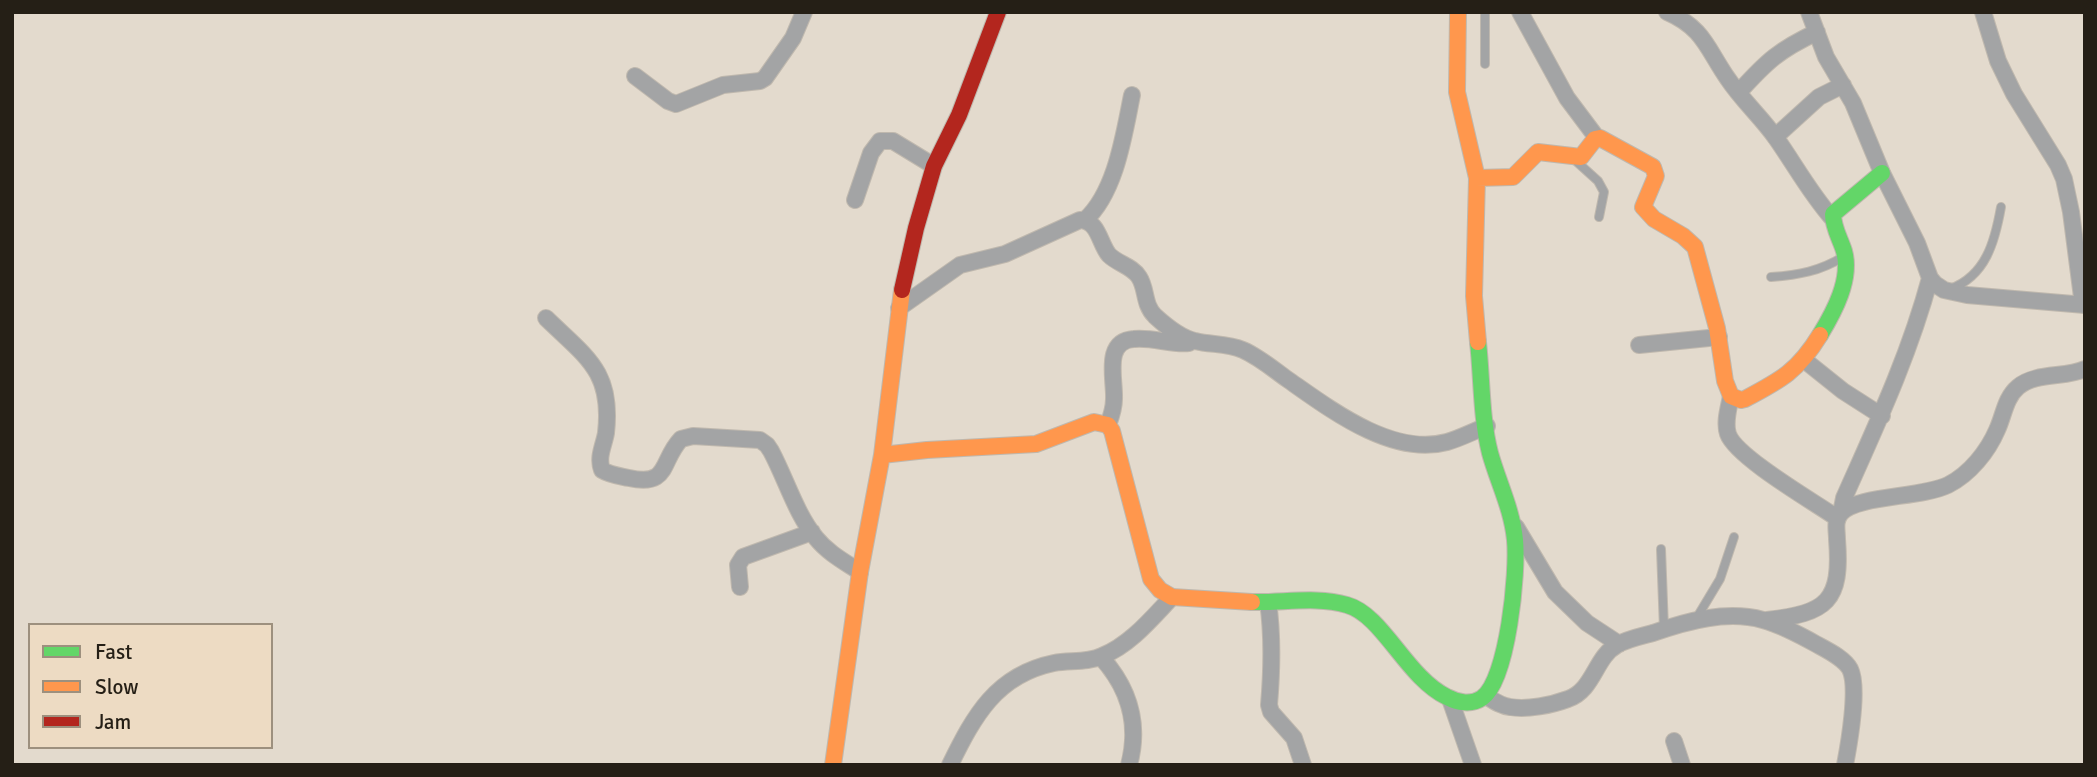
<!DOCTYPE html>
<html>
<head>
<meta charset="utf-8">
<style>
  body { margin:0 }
  #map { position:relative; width:2097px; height:777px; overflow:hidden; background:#e3dacd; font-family:Signika,sans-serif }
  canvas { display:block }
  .frame { position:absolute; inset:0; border:14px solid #251f16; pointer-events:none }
  .legend { position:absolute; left:28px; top:623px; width:245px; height:126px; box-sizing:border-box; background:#eddbc3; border:2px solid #9d907e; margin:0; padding:9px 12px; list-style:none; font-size:21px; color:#251f16 }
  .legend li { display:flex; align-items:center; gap:14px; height:35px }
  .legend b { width:35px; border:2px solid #9d907e }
</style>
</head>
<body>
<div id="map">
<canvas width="2097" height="777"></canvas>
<div class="frame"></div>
<ul class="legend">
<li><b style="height:9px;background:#63d668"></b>Fast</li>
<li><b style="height:9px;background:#ff974d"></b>Slow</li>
<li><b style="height:9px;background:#b3261e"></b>Jam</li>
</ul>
</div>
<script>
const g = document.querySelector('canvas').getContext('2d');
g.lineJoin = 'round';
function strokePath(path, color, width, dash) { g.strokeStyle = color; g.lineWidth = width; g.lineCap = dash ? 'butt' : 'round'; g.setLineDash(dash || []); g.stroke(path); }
const lane = new Path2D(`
  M1485 12V64
  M1577 162 1598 181 1604 192 1599 217
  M1771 277C1799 275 1820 271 1843 257
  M1950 289C1986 276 1995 241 2001 207
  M1661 549 1664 629
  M1696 619 1720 579 1734 537`);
const street = new Path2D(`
  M1520 12 1567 98 1597 138
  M1667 12C1704 28 1707 49 1728 79 1742 100 1761 117 1776 138 1795 165 1810 193 1832 218
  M1809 12 1826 57 1853 103 1882 173 1917 243 1930 278 1935 284 1944 290 1967 295 2085 305
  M1983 12 1998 61 2014 94 2058 165 2064 179 2071 212 2083 305
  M635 76 668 101 676 104 723 85 760 81 765 78 793 38 804 12
  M1739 92C1767 61 1779 50 1817 32
  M1775 137 1819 97 1843 85
  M855 200 871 153 880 141H893L934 166
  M1085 220C1116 192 1124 134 1132 95
  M899 308 960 265 1005 254 1080 220C1099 221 1099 243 1109 255 1118 264 1132 266 1139 277 1147 289 1143 304 1155 316 1166 326 1180 338 1195 341 1211 345 1227 343 1243 350 1259 357 1273 369 1287 379 1330 409 1392 457 1447 442 1461 438 1474 431 1487 426
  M546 318C586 357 613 371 606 433 604 445 597 457 602 470 610 475 620 476 629 478 670 487 660 461 681 439L693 436 760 440 767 445 771 451C786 479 796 514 816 538 828 553 845 562 860 572
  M1639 345 1719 337
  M1803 359 1843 391 1882 416
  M1731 396C1729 407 1724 422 1728 434 1736 457 1814 502 1837 518
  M1108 425C1111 417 1114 408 1114 399 1115 379 1103 341 1134 339 1153 337 1171 345 1189 343
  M1841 513 1844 498C1876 426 1909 356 1930 278
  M1516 527 1555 592 1587 623 1619 644
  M740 587 738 565 743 557 812 532
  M1268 602C1273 637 1272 670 1269 705L1271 712 1294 738 1303 765
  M1767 620C1827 613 1842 602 1837 539 1837 530 1834 521 1841 513 1857 495 1921 498 1948 485 1970 474 1988 451 1997 430 2004 415 2005 398 2018 387 2036 372 2065 378 2085 369
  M1101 657C1129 688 1140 724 1129 765
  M1486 696C1494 701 1501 706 1510 707 1527 710 1552 705 1568 699 1594 690 1595 657 1617 645 1627 639 1642 636 1653 633 1687 621 1727 610 1763 620 1781 625 1800 635 1816 644 1827 650 1844 658 1850 669 1859 687 1849 744 1845 765
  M1450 699 1473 765
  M1674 741 1682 765
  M950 765C974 716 996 675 1054 663 1070 660 1087 663 1102 656 1130 645 1152 618 1172 597`);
const fast = new Path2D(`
  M1820 335C1834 312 1852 279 1844 251 1840 238 1833 228 1833 214L1882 173
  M1252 602C1283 603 1317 596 1347 605 1383 615 1406 677 1447 697 1458 703 1472 705 1482 698 1508 680 1518 571 1515 540 1512 509 1498 482 1490 453 1481 418 1482 378 1478 342`);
const slow = new Path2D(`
  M1458 12 1457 92 1477 178 1474 296 1478 342
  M1477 178 1513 177 1538 152 1581 157 1595 139 1600 138 1653 167 1656 176 1643 207 1654 219 1683 236 1695 247 1717 328 1725 381 1731 396 1741 400 1745 399C1781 380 1798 371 1820 335
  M882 455 927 450 1036 444 1094 422 1108 425 1112 431 1151 579 1160 590 1172 597 1252 602
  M833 765 860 572 882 455 902 290`);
const jam = new Path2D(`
  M902 290 916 228 934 166 959 115 998 12`);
strokePath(lane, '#bfb8ae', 10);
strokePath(street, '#bfb8ae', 18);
strokePath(fast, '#bfb8ae', 18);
strokePath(slow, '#bfb8ae', 18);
strokePath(jam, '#bfb8ae', 18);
strokePath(lane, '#a3a4a5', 8);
strokePath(street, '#a3a4a5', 16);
strokePath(fast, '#63d668', 16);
strokePath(slow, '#ff974d', 16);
strokePath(jam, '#b3261e', 16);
</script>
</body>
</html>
